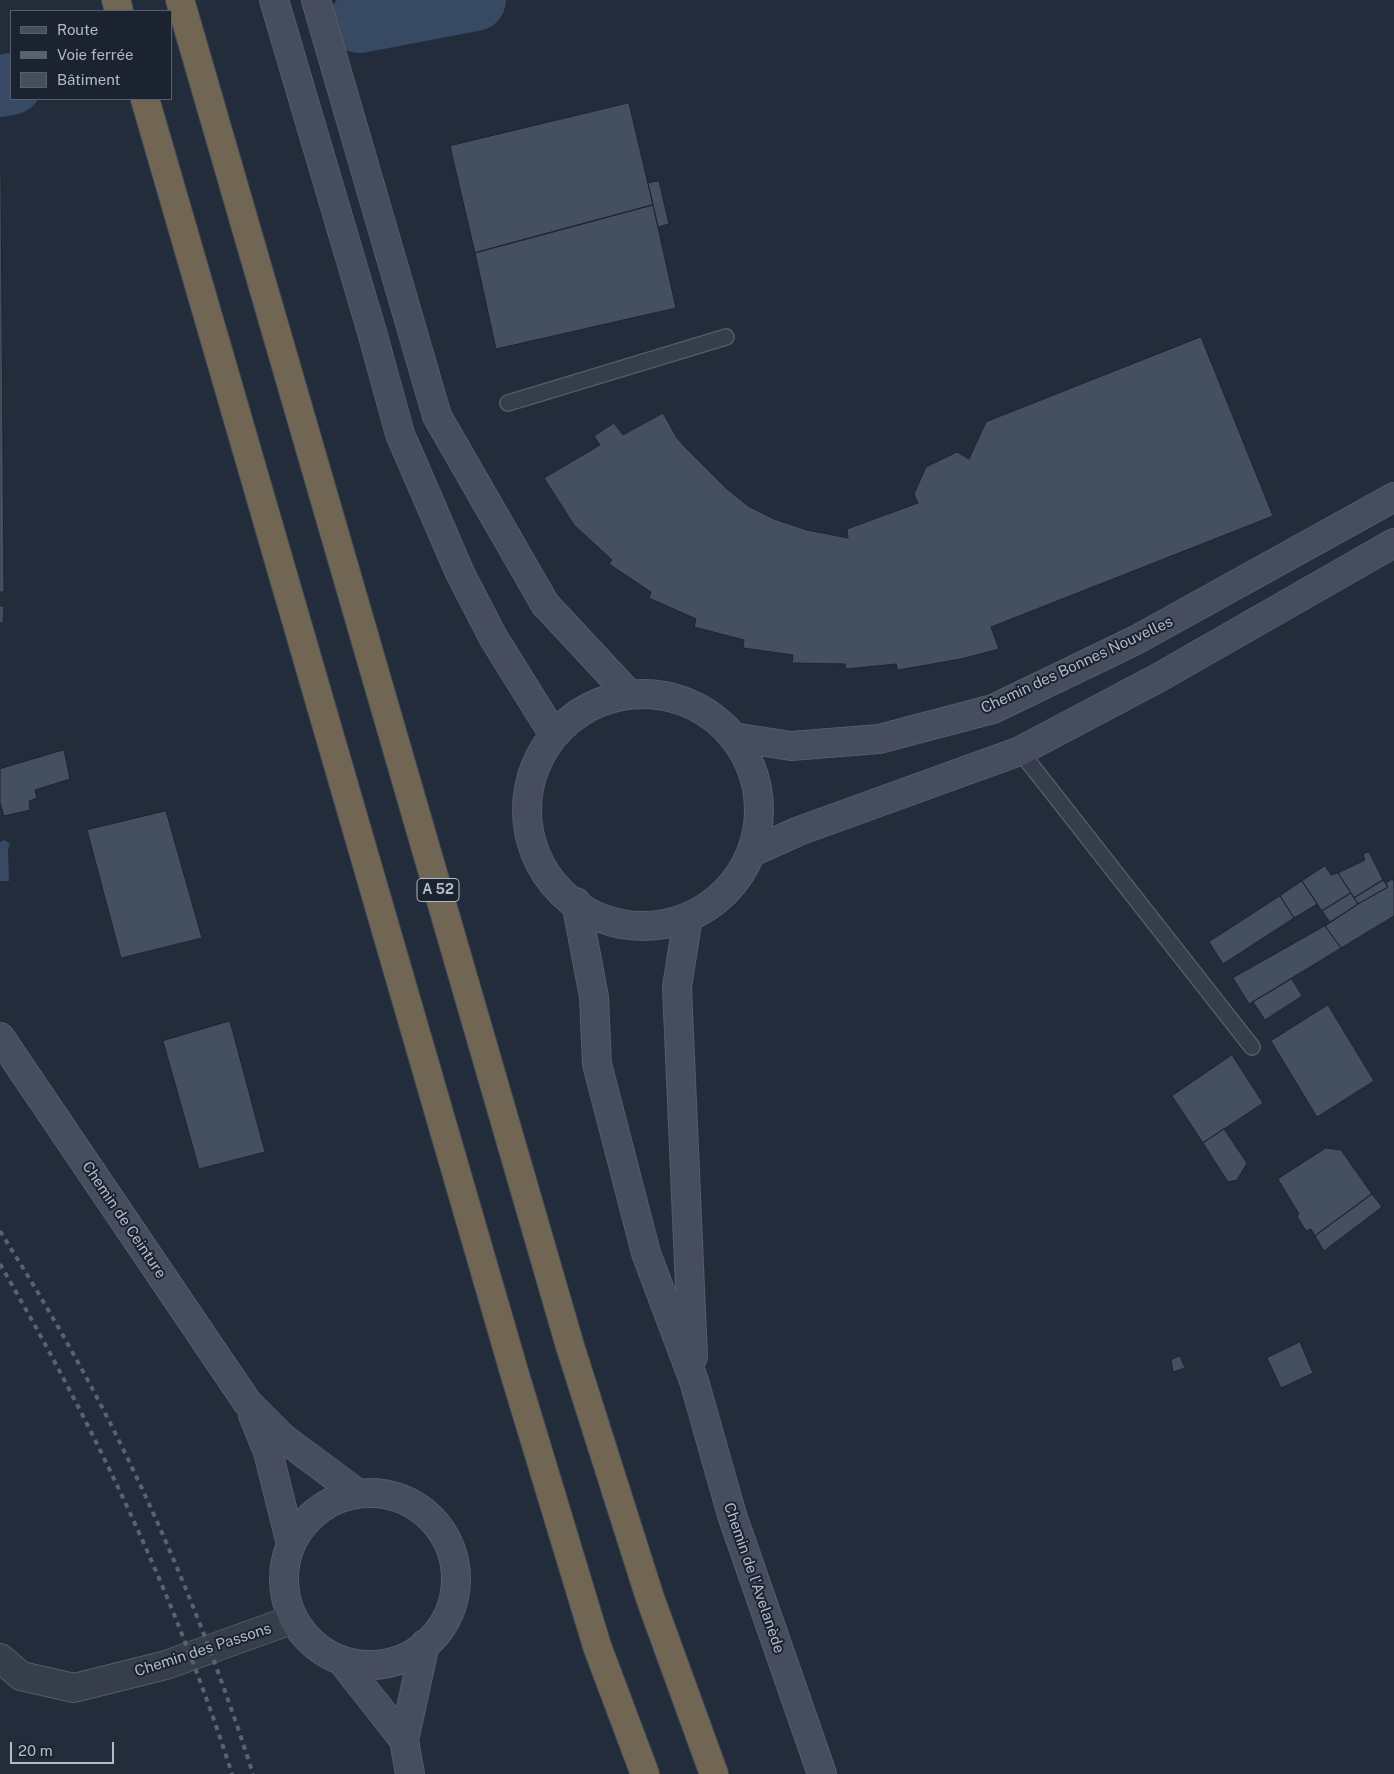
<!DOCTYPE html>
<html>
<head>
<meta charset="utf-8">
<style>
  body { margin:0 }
  #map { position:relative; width:1394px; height:1774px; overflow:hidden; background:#232c3b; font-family:"Public Sans",sans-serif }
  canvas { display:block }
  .legend { position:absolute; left:10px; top:10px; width:162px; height:90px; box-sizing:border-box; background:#1c2330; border:1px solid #585f6c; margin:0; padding:6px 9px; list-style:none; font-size:15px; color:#b2b9c7 }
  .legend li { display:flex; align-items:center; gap:10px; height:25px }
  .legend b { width:25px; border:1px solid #585f6c }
  .scale { position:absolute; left:10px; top:1742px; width:104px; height:22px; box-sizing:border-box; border:2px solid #b2b9c7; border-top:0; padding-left:6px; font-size:15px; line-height:18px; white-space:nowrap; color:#b2b9c7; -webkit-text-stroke:4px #1c2330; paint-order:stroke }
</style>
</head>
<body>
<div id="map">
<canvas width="1394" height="1774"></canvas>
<ul class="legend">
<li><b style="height:6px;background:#454d5e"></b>Route</li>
<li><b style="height:6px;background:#596272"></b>Voie ferrée</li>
<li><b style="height:14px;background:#444f60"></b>Bâtiment</li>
</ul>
<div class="scale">20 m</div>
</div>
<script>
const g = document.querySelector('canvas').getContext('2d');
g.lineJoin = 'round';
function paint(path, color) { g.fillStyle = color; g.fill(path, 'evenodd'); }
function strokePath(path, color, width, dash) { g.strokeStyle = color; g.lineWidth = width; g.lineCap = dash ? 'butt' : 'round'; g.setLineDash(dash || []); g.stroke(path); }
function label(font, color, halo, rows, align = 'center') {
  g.font = font + ' "Public Sans",sans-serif'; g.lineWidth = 4; g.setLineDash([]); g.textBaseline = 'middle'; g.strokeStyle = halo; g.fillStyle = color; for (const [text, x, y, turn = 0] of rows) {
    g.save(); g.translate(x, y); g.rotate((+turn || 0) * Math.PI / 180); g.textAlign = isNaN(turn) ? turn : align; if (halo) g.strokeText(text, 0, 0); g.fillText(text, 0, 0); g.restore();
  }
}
const water = new Path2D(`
  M5 840 10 844 8 849 9 881H0V842Z`);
const river = new Path2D(`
  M359 22 475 0
  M0 86 11 84`);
const building = new Path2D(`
  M629 103 653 205 475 253 450 146Z
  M0 177H1L4 592H0Z
  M659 181 669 224 658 227 648 183Z
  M653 205 676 308 496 349 475 253Z
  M1201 337 1273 516 991 627 999 649 961 659 898 670 896 664 846 669 845 664 792 663 793 655 743 648 744 640 694 627 696 619 649 598 651 592 609 564 612 560 574 525 544 478 600 445 594 436 614 423 623 435 663 413 677 438 686 448 726 488 748 506 774 519 807 530 848 538 847 529 918 503 914 494 926 467 957 452 969 459 986 422Z
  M0 606H4L3 623H0Z
  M64 750 70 779 35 790 37 798 29 801 30 810 4 816 0 803V769Z
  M166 811 202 938 121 958 87 830Z
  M1369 852 1383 880 1354 898 1338 873 1365 860 1363 854Z
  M1325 866 1331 875 1338 873 1351 893 1322 911 1302 881Z
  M1393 879 1394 882V916L1341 948 1325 926 1358 904 1388 887 1386 883Z
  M1383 880 1388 887 1358 904 1354 898Z
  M1302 881 1317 904 1294 918 1280 896Z
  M1351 893 1358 904 1330 922 1322 911Z
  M1280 896 1294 918 1223 964 1209 942Z
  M1325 926 1341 948 1249 1004 1233 978Z
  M1292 979 1302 996 1265 1020 1253 1002Z
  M1328 1005 1374 1081 1317 1117 1271 1041Z
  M230 1021 265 1152 199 1169 163 1041Z
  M1232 1055 1263 1103 1203 1143 1172 1096Z
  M1224 1129 1247 1163 1237 1180 1228 1182 1203 1143Z
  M1326 1148 1341 1150 1372 1194 1315 1236 1311 1229 1306 1231 1297 1216 1299 1214 1278 1179Z
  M1372 1194 1382 1207 1324 1251 1315 1236Z
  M1300 1342 1313 1373 1281 1388 1267 1358Z
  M1180 1356 1185 1368 1173 1372 1171 1360Z`);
const lane = new Path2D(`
  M508 403 726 337
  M1020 751 1252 1047`);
const street = new Path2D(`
  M0 1658 21 1676 74 1688 166 1665 294 1619`);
const secondary = new Path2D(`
  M274 0 372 332 400 434 460 573 493 637 554 735
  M316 0 437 416 545 604 627 692
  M527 810a116 116 0 1 1 232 0a116 116 0 1 1-232 0Z
  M733 737 791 746 879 739 993 709 1136 640 1394 497
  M752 852 799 831 1020 751 1158 678 1394 543
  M576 902 594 997 597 1064 646 1253 694 1381 732 1515 822 1774
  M688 917 677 987 693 1357
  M0 1037 247 1402 283 1438 357 1493
  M253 1415 268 1452 291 1544
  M284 1579a86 86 0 1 1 172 0a86 86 0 1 1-172 0Z
  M341 1660 404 1740
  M410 1774 404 1740 425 1644`);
const highway = new Path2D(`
  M116 0 119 11
  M180 0 570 1346 650 1598 714 1774
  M145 99 515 1375 597 1646 645 1774`);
const rail = new Path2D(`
  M0 1231C16 1257 32 1282 47 1308 133 1453 202 1614 253 1774
  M0 1264C94 1426 175 1595 232 1774`);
const shields = [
  [438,890,42]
];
const shieldNames = [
  ["A 52",438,890]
];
const streetNames = [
  ["Chemin des Bonnes Nouvelles",1077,665,-25],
  ["Chemin de Ceinture",124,1220,56],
  ["Chemin de l'Avelanède",754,1578,71],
  ["Chemin des Passons",203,1650,-18]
];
paint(water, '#384964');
strokePath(river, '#384964', 62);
paint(building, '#444f60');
strokePath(building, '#1e2532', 1);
strokePath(lane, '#555c69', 18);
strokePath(street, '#555c69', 30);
strokePath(secondary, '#555c69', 30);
strokePath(highway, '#424956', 30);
strokePath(lane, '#373e4b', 15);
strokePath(street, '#373e4b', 28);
strokePath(secondary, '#454d5e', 28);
strokePath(highway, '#716654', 28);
strokePath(rail, '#596272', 4, [5, 5]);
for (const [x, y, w] of shields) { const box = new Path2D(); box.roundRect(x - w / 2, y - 11.5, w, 23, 4); g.fillStyle = '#1c2330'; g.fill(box); strokePath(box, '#b2b9c7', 1); }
label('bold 14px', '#b2b9c7', null, shieldNames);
label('15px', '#b2b9c7', '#1c2330', streetNames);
</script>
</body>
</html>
